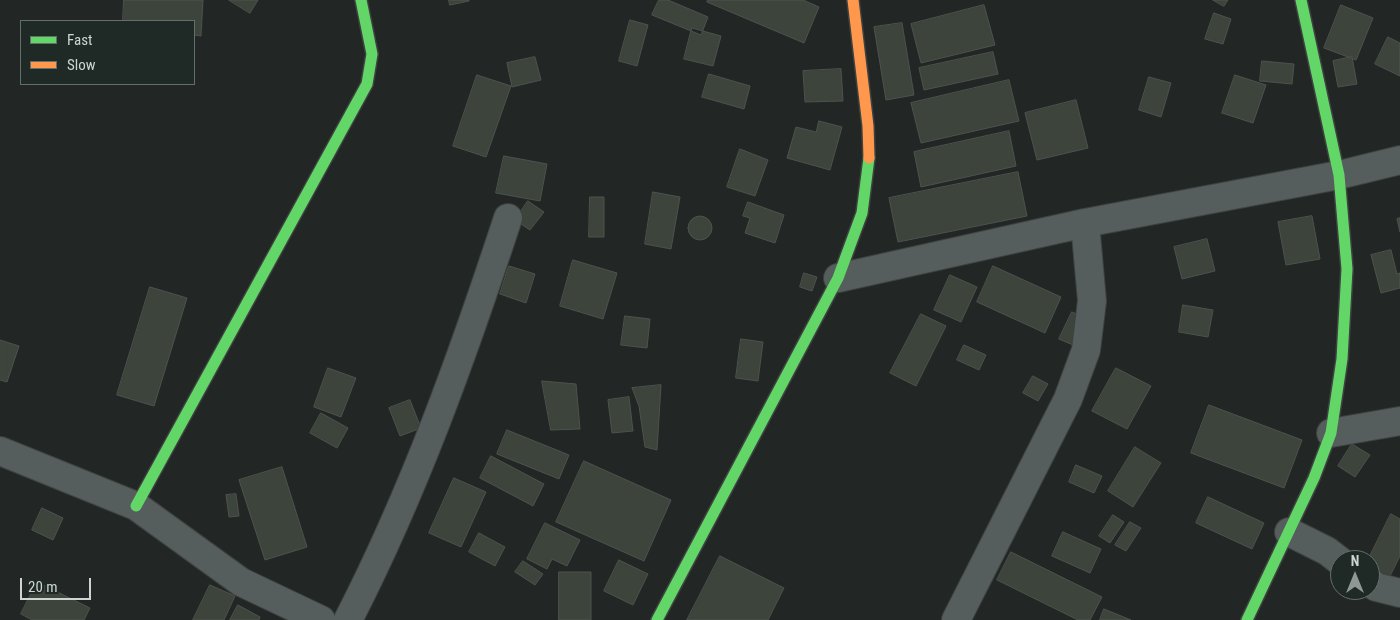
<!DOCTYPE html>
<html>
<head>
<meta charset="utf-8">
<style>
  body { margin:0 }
  #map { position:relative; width:1400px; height:620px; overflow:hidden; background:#222725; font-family:"Roboto Condensed",sans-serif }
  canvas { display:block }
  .legend { position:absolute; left:20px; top:20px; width:175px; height:65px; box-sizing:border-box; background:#1f2a26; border:1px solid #656e6a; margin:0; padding:6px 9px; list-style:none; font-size:15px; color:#cdd4d1 }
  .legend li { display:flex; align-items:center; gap:10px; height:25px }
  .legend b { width:25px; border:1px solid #656e6a }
  .north { position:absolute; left:1330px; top:550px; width:50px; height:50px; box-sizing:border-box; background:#1f2a26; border:1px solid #656e6a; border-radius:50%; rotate:0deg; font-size:14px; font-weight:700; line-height:20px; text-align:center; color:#cdd4d1 }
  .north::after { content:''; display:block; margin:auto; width:18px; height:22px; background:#919795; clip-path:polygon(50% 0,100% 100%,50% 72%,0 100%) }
  .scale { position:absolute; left:20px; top:578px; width:71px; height:22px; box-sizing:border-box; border:2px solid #cdd4d1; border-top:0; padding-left:6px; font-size:15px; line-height:18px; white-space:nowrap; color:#cdd4d1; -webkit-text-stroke:4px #1f2a26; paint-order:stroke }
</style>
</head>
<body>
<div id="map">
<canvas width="1400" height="620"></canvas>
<ul class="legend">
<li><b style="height:6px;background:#63d668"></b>Fast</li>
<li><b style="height:6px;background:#ff974d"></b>Slow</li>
</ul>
<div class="north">N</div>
<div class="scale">20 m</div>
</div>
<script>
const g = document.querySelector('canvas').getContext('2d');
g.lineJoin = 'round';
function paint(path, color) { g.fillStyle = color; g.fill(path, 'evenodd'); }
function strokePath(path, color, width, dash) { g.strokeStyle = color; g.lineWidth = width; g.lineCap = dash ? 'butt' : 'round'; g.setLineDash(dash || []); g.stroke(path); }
const building = new Path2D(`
  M124 0H203L201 36 194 35V21H123Z
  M229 0H258L250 13Z
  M449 0H469V1L450 5Z
  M659 0H668L708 17 701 35 652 15Z
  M708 0H803L819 7 804 43 707 2Z
  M1213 0H1228L1224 6Z
  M984 5 995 45 921 63 911 24Z
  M1341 5 1373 18 1356 60 1324 48Z
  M1214 13 1231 19 1223 44 1205 39Z
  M630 20 648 25 637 66 619 61Z
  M902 23 914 95 886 100 874 27Z
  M692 28 721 36 713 66 684 59Z
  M1388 37 1400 43V76L1375 64Z
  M993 52 998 74 924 90 919 68Z
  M535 57 541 80 512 87 507 63Z
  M1352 57 1357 84 1338 87 1333 61Z
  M1262 61 1294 64 1292 84 1260 81Z
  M841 69 843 101 805 102 803 71Z
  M709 74 750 86 744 109 702 97Z
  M477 75 511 86 486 157 453 146Z
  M1235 75 1266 85 1253 123 1222 113Z
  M1149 77 1171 83 1161 117 1139 110Z
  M1009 80 1019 121 921 143 911 103Z
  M1076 100 1088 148 1037 160 1025 113Z
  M819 121 842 127 830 170 787 158 796 127 816 132Z
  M1009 131 1016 166 921 187 914 152Z
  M740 149 768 160 755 196 727 187Z
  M504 156 547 164 540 201 496 193Z
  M1018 172 1027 216 898 242 889 198Z
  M653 192 680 197 671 249 645 244Z
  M590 197H604V237H589Z
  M528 201 544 212 530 230 515 220Z
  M748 202 784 215 775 243 745 233 750 218 743 216Z
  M688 228a12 12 0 1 1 24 0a12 12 0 1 1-24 0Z
  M1312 216 1320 259 1286 265 1278 222Z
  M1400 218V232L1397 219Z
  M1207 239 1215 271 1182 279 1174 247Z
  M1391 250 1397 274 1400 273V288L1381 293 1371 255Z
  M573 260 617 273 603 319 560 306Z
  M509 266 535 274 526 303 500 294Z
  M993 266 1061 297 1045 333 977 302Z
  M804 273 817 277 812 291 800 287Z
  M950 275 977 287 961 322 934 310Z
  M150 287 187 298 154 406 117 395Z
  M1183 305 1213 310 1208 337 1179 332Z
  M1072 312 1085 318 1073 345 1059 339Z
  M921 314 946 326 916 386 890 373Z
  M625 316 650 319 647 348 621 345Z
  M741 339 763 342 758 381 736 378Z
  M0 340 19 346 7 382 0 380Z
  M964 345 986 355 979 370 957 360Z
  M328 368 356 378 341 417 314 407Z
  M1116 368 1151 386 1127 429 1092 411Z
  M1033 376 1048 384 1038 401 1023 393Z
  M542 381 576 384 580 429 551 430Z
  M661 385 657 450 645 447 639 406 632 388Z
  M629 397 633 431 612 433 608 400Z
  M410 400 421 428 400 436 389 408Z
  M1209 405 1302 440 1284 488 1191 453Z
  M321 413 348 428 337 448 310 433Z
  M507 430 569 455 559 479 497 454Z
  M1352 444 1370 455 1355 477 1338 466Z
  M1135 447 1161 463 1133 507 1108 491Z
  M491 456 544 484 533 506 480 478Z
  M584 461 671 500 644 561 556 522Z
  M1076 465 1102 476 1094 493 1069 482Z
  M282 467 307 547 265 560 239 480Z
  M454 478 486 492 461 547 429 533Z
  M236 494 239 516 229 517 226 495Z
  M1208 497 1264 523 1252 549 1196 523Z
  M42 508 63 518 53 540 32 530Z
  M1391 514 1400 519V556L1387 582 1370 574V560H1368Z
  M1113 515 1124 522 1110 543 1099 536Z
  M1130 522 1141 528 1126 551 1115 545Z
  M545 523 580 540 567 566 552 559 547 569 527 559Z
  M1063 532 1101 549 1090 573 1052 556Z
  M479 533 505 547 495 566 469 552Z
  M1011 552 1102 597 1090 620H1078L997 580Z
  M720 556 784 588 768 620H687Z
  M619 560 648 574 633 605 604 591Z
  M523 561 543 574 535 585 515 572Z
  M559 572H591V620H559Z
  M37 582 90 608 84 620H32L21 614Z
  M210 585 235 596 224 620H193Z
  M238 605 260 617 259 620H230Z
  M1104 609 1131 620H1100Z`);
const street = new Path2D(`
  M838 278 1085 223 1339 175 1400 160
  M1331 433 1400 421
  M0 451 136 506 241 582 321 620
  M1289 532 1327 551 1340 561
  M1370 582 1376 587 1400 593
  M348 620C414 492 463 355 508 218
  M956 620 1068 399 1086 350 1092 301 1085 223`);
const fast = new Path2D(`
  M136 506 367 84 372 54 361 0
  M657 620 838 278 862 213 869 158
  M1247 620 1314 478 1331 433 1342 359 1347 269 1339 175 1301 0`);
const slow = new Path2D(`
  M853 0 868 126 869 158`);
paint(building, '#3c443c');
strokePath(building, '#4e524e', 1);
strokePath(street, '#3e4241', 30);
strokePath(fast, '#3e4241', 14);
strokePath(slow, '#3e4241', 14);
strokePath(street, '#555d5d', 28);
strokePath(fast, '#63d668', 11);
strokePath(slow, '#ff974d', 11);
</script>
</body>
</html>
